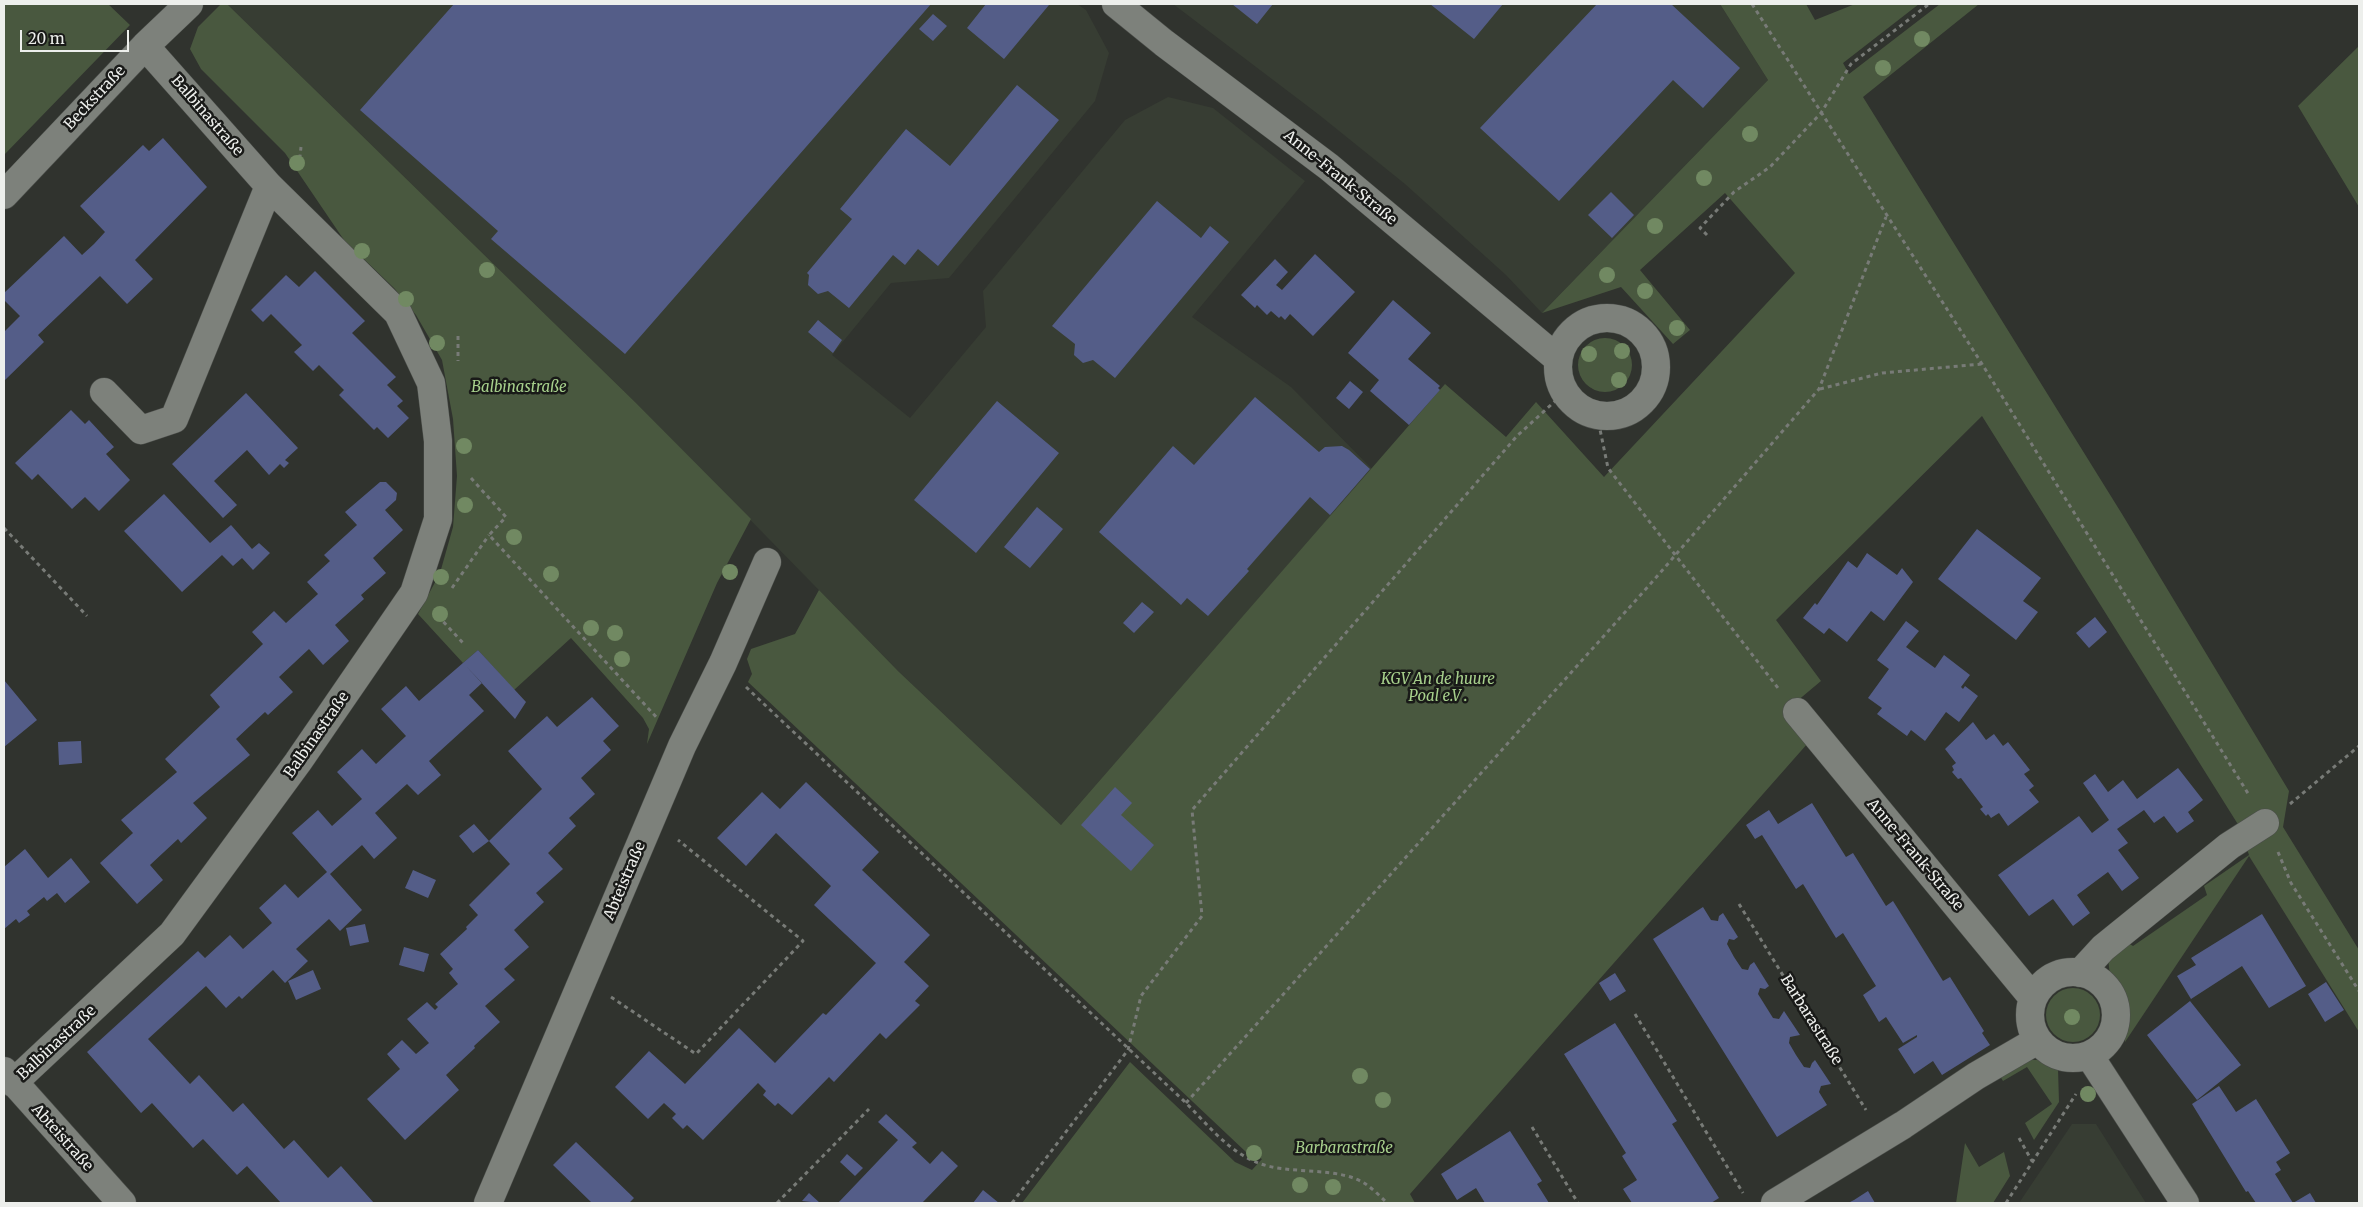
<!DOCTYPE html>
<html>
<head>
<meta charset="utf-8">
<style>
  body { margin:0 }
  #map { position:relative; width:2363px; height:1207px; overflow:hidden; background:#30332e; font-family:Merriweather,serif }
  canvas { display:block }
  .frame { position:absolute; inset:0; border:5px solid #edefec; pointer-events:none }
  .scale { position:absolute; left:20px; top:30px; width:109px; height:22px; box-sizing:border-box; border:2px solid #edefec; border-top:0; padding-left:6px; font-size:15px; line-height:18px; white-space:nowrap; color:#edefec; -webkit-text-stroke:4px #191a18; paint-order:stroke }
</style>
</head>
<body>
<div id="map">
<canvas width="2363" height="1207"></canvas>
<div class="frame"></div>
<div class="scale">20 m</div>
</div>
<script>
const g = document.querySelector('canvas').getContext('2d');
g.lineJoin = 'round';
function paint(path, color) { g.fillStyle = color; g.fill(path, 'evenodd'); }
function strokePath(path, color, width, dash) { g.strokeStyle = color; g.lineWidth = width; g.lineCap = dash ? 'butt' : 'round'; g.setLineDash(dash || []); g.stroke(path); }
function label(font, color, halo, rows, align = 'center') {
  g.font = font + ' Merriweather,serif'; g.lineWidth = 5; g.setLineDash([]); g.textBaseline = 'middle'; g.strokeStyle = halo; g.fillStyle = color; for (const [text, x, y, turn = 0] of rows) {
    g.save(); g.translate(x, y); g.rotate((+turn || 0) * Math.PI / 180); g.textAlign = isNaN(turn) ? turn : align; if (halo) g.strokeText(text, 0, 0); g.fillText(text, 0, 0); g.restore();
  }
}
const built = new Path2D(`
  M227 4H1077L1086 10 1109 53 1095 101 949 278 891 283 832 355 910 418 986 327 983 291 1125 120 1168 97 1213 108 1305 181 1192 317 1291 387 1372 469 1061 825 898 671 635 402Z
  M1173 4H1720L1768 80 1542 313 1506 275 1405 184 1318 114Z
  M2072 1124H2096L2146 1203H2019Z`);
const green = new Path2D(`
  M4 4H108L130 25 4 155Z
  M221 4H227L635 402 751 519 717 583 647 744 649 729 643 718 571 638 514 690 478 650 463 663 418 614 440 573 453 527 457 476 453 419 442 360 416 315 394 288 344 240 285 153 201 69 190 49 198 27Z
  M1720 4H1806L1815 20 1855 4H1919L1843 63 1849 74 1940 4H1979L1863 97 2122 514 2289 791 2283 827 2359 950V1032L2249 856 2125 1042 2123 994 2110 976 2108 958 2125 941 2133 946 2207 895 2204 886 2249 855 2239 826 1982 416 1776 620 1821 681 1784 712 1808 743 1410 1194 1415 1203H1022L1130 1062 1235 1162 1252 1170 1262 1159 1246 1152 748 682 752 674 747 659 751 649 795 634 819 590 898 671 1061 825 1445 384 1506 437 1536 402 1604 477 1795 273 1725 193 1640 270 1690 330 1673 344 1621 287 1542 313 1768 80Z
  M2359 46V207L2298 106Z
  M1578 365a27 27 0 1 1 54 0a27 27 0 1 1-54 0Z
  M2046 1015a27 27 0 1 1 54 0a27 27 0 1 1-54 0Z
  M2021 1059 2053 1061 2058 1069 2059 1102 2034 1140 2025 1123 2052 1104 2027 1067 2003 1081 1998 1073Z
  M1965 1143 1979 1167 2004 1152 2010 1176 1993 1203H1956Z`);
const building = new Path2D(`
  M454 4H931L625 354 491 239 498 231 360 110Z
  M986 4H1048L1049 5 1004 59 967 28Z
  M1232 4H1273L1257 24Z
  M1430 4H1503L1474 39Z
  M1597 4H1671L1740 68 1703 108 1673 80 1559 201 1480 128Z
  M933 14 947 26 933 41 919 29Z
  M1017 85 1059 120 938 266 918 249 905 265 893 255 849 308 828 291 818 294 808 285 809 275 807 273 852 219 840 209 906 129 950 166Z
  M163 138 207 187 135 260 153 279 127 304 100 276 38 335 44 342 4 381V332L20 316 4 300V293L64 236 82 255 94 244 105 232 80 206 143 145 149 151Z
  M1611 192 1634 215 1612 238 1588 215Z
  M1157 201 1201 238 1210 226 1229 242 1115 378 1093 360 1083 363 1074 355 1075 344 1052 326Z
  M1315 254 1355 292 1313 336 1290 314 1285 320 1281 316 1279 318 1271 311 1267 315 1257 305 1255 308 1241 295 1275 259 1288 272 1276 285 1282 290Z
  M315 271 365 321 352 333 396 377 387 385 403 401 397 406 409 418 388 438 377 427 374 430 339 395 344 390 319 365 313 371 294 352 302 345 271 314 263 322 251 310 286 275 299 287Z
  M1393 300 1431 333 1408 359 1440 386 1438 388 1440 390 1409 425 1370 391 1379 380 1348 353Z
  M818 320 842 340 833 353 808 332Z
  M1350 381 1363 392 1349 409 1336 398Z
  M246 393 298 448 285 460 289 463 284 468 280 464 269 475 247 450 214 481 237 505 223 518 172 464Z
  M1255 397 1319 452 1325 447 1342 446 1349 450 1370 469 1330 515 1310 497 1247 569 1249 571 1208 616 1187 598 1181 605 1099 532 1173 446 1194 465Z
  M997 401 1059 453 976 553 914 500Z
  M71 410 85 424 89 420 114 447 106 454 130 480 99 511 85 497 72 509 38 474 32 480 15 463Z
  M380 482H386L397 493 396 500 385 510 403 530 373 558 386 573 361 595 364 599 335 625 349 641 323 665 309 649 279 677 293 692 268 715 265 712 236 739 250 755 193 803 207 818 181 843 178 839 150 865 163 880 137 904 100 863 133 833 121 820 177 772 165 759 220 707 210 695 263 644 252 632 274 611 286 623 318 594 307 582 330 561 324 555 357 525 345 512Z
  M164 494 210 543 231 525 252 549 259 543 270 553 253 570 242 558 233 566 222 555 182 592 124 531Z
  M1037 507 1063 529 1030 568 1004 547Z
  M1977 529 2041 578 2023 601 2038 612 2016 640 1938 579Z
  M1867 553 1897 575 1902 568 1913 582 1884 621 1871 611 1847 642 1829 628 1824 634 1803 618 1815 603 1817 605 1848 561 1857 568Z
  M1142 602 1154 612 1134 633 1123 623Z
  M2095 617 2107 632 2089 648 2076 633Z
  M1906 621 1919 631 1906 647 1935 668 1944 655 1970 675 1961 687 1963 689 1965 686 1978 696 1959 722 1946 712 1925 741 1911 730 1907 736 1877 714 1882 708 1868 698 1889 669 1877 660Z
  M478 650 526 702 515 719 465 665 482 683 469 695 484 711 429 761 441 775 418 795 407 784 375 813 397 838 374 859 362 845 330 874 362 910 340 931 329 919 296 949 308 961 285 983 273 970 242 999 239 996 226 1008 206 986 148 1039 190 1084 199 1075 233 1112 243 1103 284 1149 294 1140 328 1178 341 1166 374 1203H281L247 1166 237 1175 203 1139 193 1148 152 1103 141 1113 87 1052 198 951 205 958 230 935 243 949 272 923 259 908 285 884 298 898 327 872 292 833 318 810 332 826 362 799 337 772 362 749 376 764 406 736 381 709 406 686 419 701Z
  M4 680 37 720 4 747Z
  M592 697 619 726 603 741 611 750 581 778 595 794 569 818 576 826 548 853 563 869 536 893 544 902 514 930 529 947 504 969 515 980 485 1006 500 1022 474 1046 475 1048 446 1075 459 1090 405 1140 367 1099 400 1069 387 1054 402 1040 416 1054 429 1043 407 1019 427 1002 435 1010 438 1007 435 1004 458 984 449 973 453 969 440 954 467 929 466 927 478 915 469 905 510 864 489 841 473 853 459 836 474 824 489 841 542 789 508 751 547 716 557 727Z
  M1973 722 1986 740 1994 734 2003 746 2008 742 2030 770 2024 774 2034 786 2029 790 2039 802 2008 826 1999 813 1991 818 1988 814 1986 816 1980 809 1983 807 1961 778 1958 779 1952 772 1954 770 1952 766 1956 763 1945 749Z
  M81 741 82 763 59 765 58 742Z
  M2178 768 2203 800 2188 812 2194 821 2177 833 2164 816 2154 823 2144 810 2117 829 2128 843 2118 850 2139 878 2122 891 2108 872 2077 895 2090 913 2073 926 2053 899 2029 916 1998 875 2079 816 2092 833 2109 820 2083 783 2095 774 2108 792 2123 780 2137 799Z
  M806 782 879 852 862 870 930 935 904 962 929 986 915 1001 920 1005 886 1039 880 1033 834 1082 829 1077 792 1115 778 1103 775 1106 763 1095 766 1091 758 1083 703 1140 687 1125 683 1129 672 1118 676 1114 664 1103 648 1119 615 1087 649 1051 685 1084 739 1028 775 1063 823 1013 826 1015 876 963 814 905 831 886 776 833 746 866 717 838 762 792 780 809Z
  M1115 787 1132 803 1121 815 1154 845 1131 871 1081 825Z
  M1812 803 1846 857 1853 853 1886 906 1893 901 1943 981 1950 977 1984 1031 1982 1033 1990 1045 1942 1075 1933 1061 1914 1074 1898 1049 1917 1037V1035L1903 1043 1886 1017 1879 1022 1863 995 1876 986 1843 933 1836 938 1803 884 1796 889 1762 835 1755 839 1746 825 1769 810 1778 824Z
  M25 849 48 878 71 858 90 882 65 903 57 893 47 901 44 897 27 911 30 915 19 923 16 919 4 929V867Z
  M413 870 436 880 428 898 405 888Z
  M1703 907 1711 920 1718 921 1719 916 1723 913 1738 937 1734 940 1729 939 1727 944 1734 957 1742 969 1748 970 1750 965 1754 962 1769 986 1765 989 1760 988 1758 994 1773 1018 1779 1019 1784 1011 1800 1035 1790 1037 1789 1043 1796 1055 1804 1067 1810 1068 1812 1063 1815 1060 1831 1084 1821 1086 1819 1092 1827 1105 1777 1137 1653 939Z
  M2262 914 2306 986 2269 1008 2242 966 2191 999 2177 976 2196 965 2191 958Z
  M365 924 369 942 350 946 346 928Z
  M404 947 429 954 424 972 399 965Z
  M313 970 321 989 296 1000 288 981Z
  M1615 973 1626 991 1610 1001 1599 983Z
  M2326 982 2344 1010 2325 1022 2308 994Z
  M2190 1001 2241 1065 2197 1100 2147 1035Z
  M1615 1023 1677 1121 1672 1124 1719 1198 1711 1203H1632L1623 1189 1637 1180 1622 1156 1626 1153 1564 1054Z
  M2219 1086 2236 1112 2256 1099 2290 1153 2276 1162 2281 1170 2275 1174 2293 1203 2310 1193 2316 1203H2256L2248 1191 2246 1192 2192 1104Z
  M886 1114 917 1143 912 1147 930 1164 942 1151 958 1166 922 1203H838L898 1140 878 1122Z
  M1510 1131 1542 1181 1537 1184 1549 1203H1485L1476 1188 1457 1200 1441 1174Z
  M576 1142 634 1198 629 1203H592L553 1165Z
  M847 1154 863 1168 855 1176 840 1162Z
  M983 1190 999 1203H973Z
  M1868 1191 1875 1203H1848L1854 1200Z
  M809 1193 820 1203 802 1201Z`);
const path = new Path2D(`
  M1752 4 1982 364 2249 795
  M292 163 300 156 301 147
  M1707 235 1700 228 1734 192 1770 167 1821 113 1851 64 1929 4
  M458 336V361
  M1820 389 1882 373 1982 364
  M1597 415 1608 468 1778 688
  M471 478 506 517 489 535 658 719
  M4 528 87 616
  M452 588 489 535
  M438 616 464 644
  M746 687 1186 1103C1208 1125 1227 1150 1256 1162 1287 1176 1340 1165 1367 1185 1374 1190 1381 1197 1387 1203
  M2290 804 2359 746
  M2278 852 2291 883 2359 991
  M1739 904 1866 1110
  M611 997 696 1054 803 941 678 840
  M1635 1014 1743 1193
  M1186 1103 1653 581 1819 389 1886 217
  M1532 1127 1578 1203
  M2019 1138 2032 1161
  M777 1203 869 1109
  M1012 1203 1128 1050 1141 996 1202 916 1192 810 1517 436 1565 392
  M2006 1203 2076 1094`);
const street = new Path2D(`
  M1116 4 1164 43 1329 167 1558 359
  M4 195 145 46 189 4
  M1558 367a49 49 0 1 1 98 0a49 49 0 1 1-98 0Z
  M104 392 141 430 174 419 269 186
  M1797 712 2033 998
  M2030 1015a43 43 0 1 1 86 0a43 43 0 1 1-86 0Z
  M2080 973 2103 948 2229 846 2265 823
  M2089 1055 2185 1203
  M4 1071 122 1203
  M13 1083 172 934 298 762 414 593 438 519V441L431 383 398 313 269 186 145 46
  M488 1203 682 746 723 663 767 562
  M1775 1203 1903 1125 1976 1076 2038 1040`);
const trees = [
  [1922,39],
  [1883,68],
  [1750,134],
  [297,163],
  [1704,178],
  [1655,226],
  [362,251],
  [487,270],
  [1607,275],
  [1645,291],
  [406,299],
  [1677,328],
  [437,343],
  [1622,351],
  [1589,354],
  [1619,380],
  [464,446],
  [465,505],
  [514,537],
  [730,572],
  [551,574],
  [441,577],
  [440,614],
  [591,628],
  [615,633],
  [622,659],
  [2072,1017],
  [1360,1076],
  [2088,1094],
  [1383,1100],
  [1254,1153],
  [1300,1185],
  [1333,1187]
];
const streetNames = [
  ["Beckstraße",95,98,-47],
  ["Balbinastraße",207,116,49],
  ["Anne-Frank-Straße",1340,178,39],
  ["Balbinastraße",317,735,-55],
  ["Anne-Frank-Straße",1915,855,50],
  ["Abteistraße",625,881,-67],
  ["Barbarastraße",1811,1020,58],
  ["Balbinastraße",57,1043,-43],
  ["Abteistraße",62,1138,48]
];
const parkNames = [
  ["Balbinastraße",519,388],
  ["KGV An de huure",1438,680],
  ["Poal e.V .",1438,697],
  ["Barbarastraße",1344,1149]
];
paint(built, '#373d33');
paint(green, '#49583f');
paint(building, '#545d88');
strokePath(street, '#4b4e4a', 29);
strokePath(path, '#787b77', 3, [4, 4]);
strokePath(street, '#7d817b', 28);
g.fillStyle = '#718962';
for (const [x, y] of trees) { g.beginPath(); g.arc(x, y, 8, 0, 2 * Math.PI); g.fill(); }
label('15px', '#edefec', '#191a18', streetNames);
label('italic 15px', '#a7d08c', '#191a18', parkNames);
</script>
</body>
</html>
